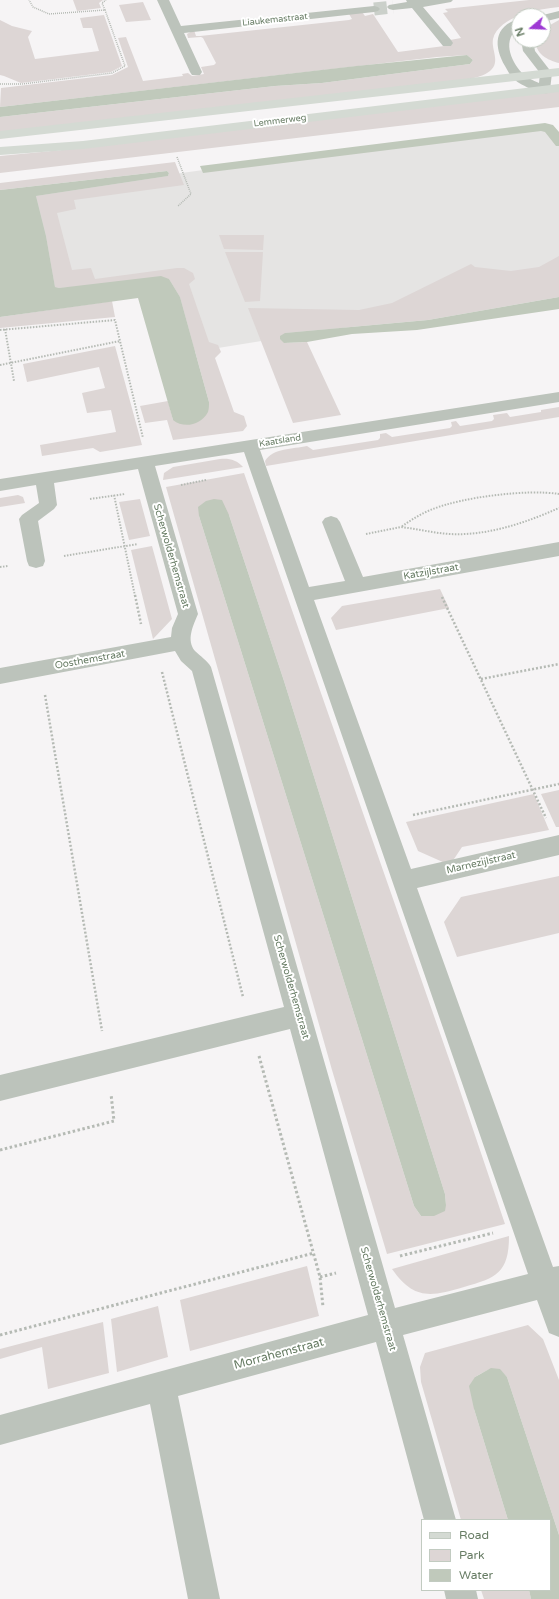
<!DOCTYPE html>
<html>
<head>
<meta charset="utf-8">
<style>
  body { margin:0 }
  #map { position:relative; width:559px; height:1599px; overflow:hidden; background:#f6f4f5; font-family:"Varela Round",sans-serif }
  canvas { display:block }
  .legend { position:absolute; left:421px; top:1519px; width:130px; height:72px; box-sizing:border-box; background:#fff; border:1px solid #c2cbc1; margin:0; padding:5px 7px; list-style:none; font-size:12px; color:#677c64 }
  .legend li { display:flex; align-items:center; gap:8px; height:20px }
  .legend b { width:20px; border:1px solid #c2cbc1 }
  .north { position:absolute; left:511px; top:8px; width:40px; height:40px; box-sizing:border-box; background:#fff; border:1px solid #c2cbc1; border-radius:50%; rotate:251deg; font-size:11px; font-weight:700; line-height:16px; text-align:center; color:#677c64 }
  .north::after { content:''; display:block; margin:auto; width:14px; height:18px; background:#9d37d3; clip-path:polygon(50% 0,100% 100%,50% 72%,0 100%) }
</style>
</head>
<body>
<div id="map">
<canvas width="559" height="1599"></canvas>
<ul class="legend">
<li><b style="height:5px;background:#d4dad3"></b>Road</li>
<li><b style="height:11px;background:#ddd6d5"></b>Park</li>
<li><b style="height:11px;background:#c0c9bb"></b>Water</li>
</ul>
<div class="north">N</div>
</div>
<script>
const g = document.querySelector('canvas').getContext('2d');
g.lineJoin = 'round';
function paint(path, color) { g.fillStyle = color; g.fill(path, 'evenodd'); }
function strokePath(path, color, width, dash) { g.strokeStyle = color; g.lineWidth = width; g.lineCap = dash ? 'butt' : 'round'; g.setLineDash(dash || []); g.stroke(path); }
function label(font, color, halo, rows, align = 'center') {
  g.font = font + ' "Varela Round",sans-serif'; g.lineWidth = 4; g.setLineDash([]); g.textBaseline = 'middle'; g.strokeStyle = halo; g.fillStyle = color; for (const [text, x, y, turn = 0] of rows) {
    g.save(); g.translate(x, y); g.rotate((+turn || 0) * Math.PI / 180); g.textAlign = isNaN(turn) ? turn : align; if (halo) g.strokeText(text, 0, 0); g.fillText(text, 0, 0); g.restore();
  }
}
const built = new Path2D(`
  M549 126 559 139V293L187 353 164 286 30 302 14 196 218 168Z`);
const green = new Path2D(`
  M73 0H103L99 3 101 8 77 11Z
  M529 0H559V7C539 9 499 16 493 39 491 50 501 62 490 71 479 80 457 80 442 82L0 133V117L275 86 322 83 470 64 473 60 467 55 437 57 0 107 1 88 112 75 128 67 118 38 126 37 143 81 183 76 182 74 188 73 192 76 204 74 201 67 214 65 216 63 203 38 201 37 188 38 187 34 194 30 196 36H200L349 20 352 19 349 14 362 12 365 16 373 14 398 52 452 45 450 40 461 38 443 13 448 12 445 9Z
  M143 2 151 20 126 22 119 5Z
  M104 15 122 66 111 72 21 83 4 76 0 75V20L12 26 32 31 28 37 35 59 99 51 92 28H83L80 18Z
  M559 20V63C547 60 536 54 535 40H543V29Z
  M559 91V107L0 173V156L62 150Z
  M175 162 184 185 74 200 76 209 57 213 72 270 91 268 95 279 177 268H184L193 273 195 279 189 284 209 342 218 345 221 352 215 358 234 412 244 416 247 426 243 431 173 440 167 420 145 423 140 406 168 401 173 420 209 402 180 297 169 279 59 288 55 287 46 236 36 196 168 176 169 173 167 171 0 190V183Z
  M219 235H264L263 250 224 249Z
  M225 252H263L260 301 245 302Z
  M559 256V297L428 320 285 333 284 343 307 342 341 415 293 423 248 308 359 310 392 303 471 264 475 267 511 271 539 267Z
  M112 301 115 317 0 328V317Z
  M115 346 142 445 100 452 93 448 42 456 40 445 116 432 111 410 87 413 82 393 105 388 99 367 27 382 23 364Z
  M559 407V417L266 466 265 461C273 448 293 449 307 446L313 450 378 440 380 438V434L386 433 392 437 450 428 452 426 451 422 456 421 460 426 492 421 494 419 493 415 507 413 510 417 541 412V410Z
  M220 459C229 458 237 460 243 467L163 480 164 473 173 467Z
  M244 473 455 1076 505 1224 387 1254 332 1070 166 487ZM229 515 284 681 445 1194 446 1205 421 1216 414 1206 199 516Z
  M18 495 23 497 25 503 0 507V498Z
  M140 499 150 536 129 540 119 502Z
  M152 546 172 619 153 639 131 550Z
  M440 589 449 608 336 630 331 618 342 606Z
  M559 790V827H556L541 794Z
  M534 794 549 830 462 847 452 862 445 863 418 851 406 822Z
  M559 876V933L457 957 444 922 461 897Z
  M509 1236C509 1273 496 1278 464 1287 430 1297 414 1300 392 1269Z
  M307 1266 319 1316 190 1351 180 1300Z
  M158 1306 168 1357 117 1372 111 1319Z
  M103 1322 109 1373 48 1389 42 1347 0 1359V1349Z
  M528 1325 543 1339 559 1380V1535L507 1377C494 1364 490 1369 475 1377L474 1409 508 1520H461L421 1382 420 1367 425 1353Z
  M481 1590H529L531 1599H484Z`);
const water = new Path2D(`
  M467 55 473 60 470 64 322 83 275 86 0 117V107L356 66Z
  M545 123 553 125 559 132V146H556L545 132 541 131 203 173 200 166Z
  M167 171 169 173 168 176 36 196 46 236 55 287 59 288 161 276 169 279 180 297 209 402C209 405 209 409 208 412 201 425 184 429 173 420L138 298 0 317V190Z
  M559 297V309L417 330 352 334 307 342 284 343 280 339V336L285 333 428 320Z
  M214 499 222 500 229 515 284 681 445 1194 446 1205 445 1211 434 1216H421L414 1206 199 516 198 507 206 501Z
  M491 1368 500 1369 507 1377 559 1535V1599H531L529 1590H550V1520H508L474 1409 469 1386 475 1377Z`);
const minorTunnel = new Path2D(`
  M374 9 393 7`);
const pathFar3 = new Path2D(`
  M105 10 102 3 106 0
  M0 84H22L112 73 125 66 105 10 49 14 33 7 29 0
  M177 157 191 194 178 206`);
const pathFar2 = new Path2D(`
  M5 329 14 381
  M0 330 115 320 143 438
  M0 365 120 341
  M181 485 206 480
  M559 494C528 489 463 497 433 509 422 513 411 520 401 527 417 529 433 533 450 534 487 536 525 523 559 508
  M114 495 135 596
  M90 499 125 494
  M366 534 401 527
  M64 556 138 544
  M0 567 8 566`);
const pathFar1 = new Path2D(`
  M135 595 141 624
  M442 597 546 818
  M162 672 243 997
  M481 679 559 664
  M45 695 102 1031
  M413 815 559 784`);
const path = new Path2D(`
  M259 1056 320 1277 323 1307
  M0 1150 114 1121 111 1094
  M400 1256 493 1233
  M320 1277 336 1273
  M0 1335 314 1253`);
const minor = new Path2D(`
  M157 0H169L181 26 374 6 378 7 380 9 378 11 374 12 184 33 202 72 200 75H192L190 72Z
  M406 0H453L451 2 423 7 451 40 453 43 451 46H443L412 8 393 10 389 9 387 7 389 5 407 2Z
  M559 11V18L543 22V16H539Z
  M519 19V28C502 39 510 60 522 73 526 78 533 80 539 83L540 73 523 51 521 40H533L535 51 552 73 550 90 548 93C542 94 537 91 531 89 525 86 519 84 514 79 510 76 508 71 505 66 494 47 493 26 519 19Z
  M559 392V402L260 450 309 587 345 581 322 522 325 518 331 516 337 518 340 522 363 577 559 542V556L314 600 411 869 559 835V855L417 888 553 1267 559 1266V1337L549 1333 537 1300 403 1335 456 1520H424L376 1342 178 1396 220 1599H188L150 1404 0 1445V1415L368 1315 290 1029 0 1101V1075L284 1007 192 671 181 661 175 651 0 684V668L171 637 172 628 178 614 138 469 54 483 57 505 54 509 38 521 45 561 43 566 36 568 29 566 27 561 19 519 22 515 39 503 36 485 0 491V479ZM244 452 528 1274 395 1308 211 667C207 660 201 657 195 651 186 640 193 626 198 614L155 466Z
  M444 1590H476L478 1599H446Z`);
const major = new Path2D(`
  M559 68V76L0 139V131Z
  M559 84V92L83 149 0 155V147L83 141Z`);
const farStreetnames = [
  ["Liaukemastraat",275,20,-6],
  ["Lemmerweg",280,121,-7],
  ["Kaatsland",280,441,-9]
];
const streetNames = [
  ["Scherwolderhemstraat",171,556,74],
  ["Katzijlstraat",431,572,-10],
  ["Oosthemstraat",90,660,-10],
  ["Marnezijlstraat",481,863,-13],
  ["Scherwolderhemstraat",291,987,74],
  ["Scherwolderhemstraat",378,1299,74]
];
const nearStreetnames = [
  ["Morrahemstraat",279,1354,-15]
];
paint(built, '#e5e4e3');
paint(green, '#ddd6d5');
paint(water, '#c0c9bb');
strokePath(minorTunnel, '#cbd0ca', 13, [13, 6]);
strokePath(pathFar3, '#b5bab4', 1.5, [1, 1]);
strokePath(pathFar2, '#b5bab4', 2, [1.5, 1.5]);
strokePath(pathFar1, '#b5bab4', 2.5, [2, 2]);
strokePath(path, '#b5bab4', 3, [2.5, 2.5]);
paint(minor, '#bcc3bb');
paint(major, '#d4dad3');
label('9px', '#677c64', '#fff', farStreetnames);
label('10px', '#677c64', '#fff', streetNames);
label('12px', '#677c64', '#fff', nearStreetnames);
</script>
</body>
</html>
